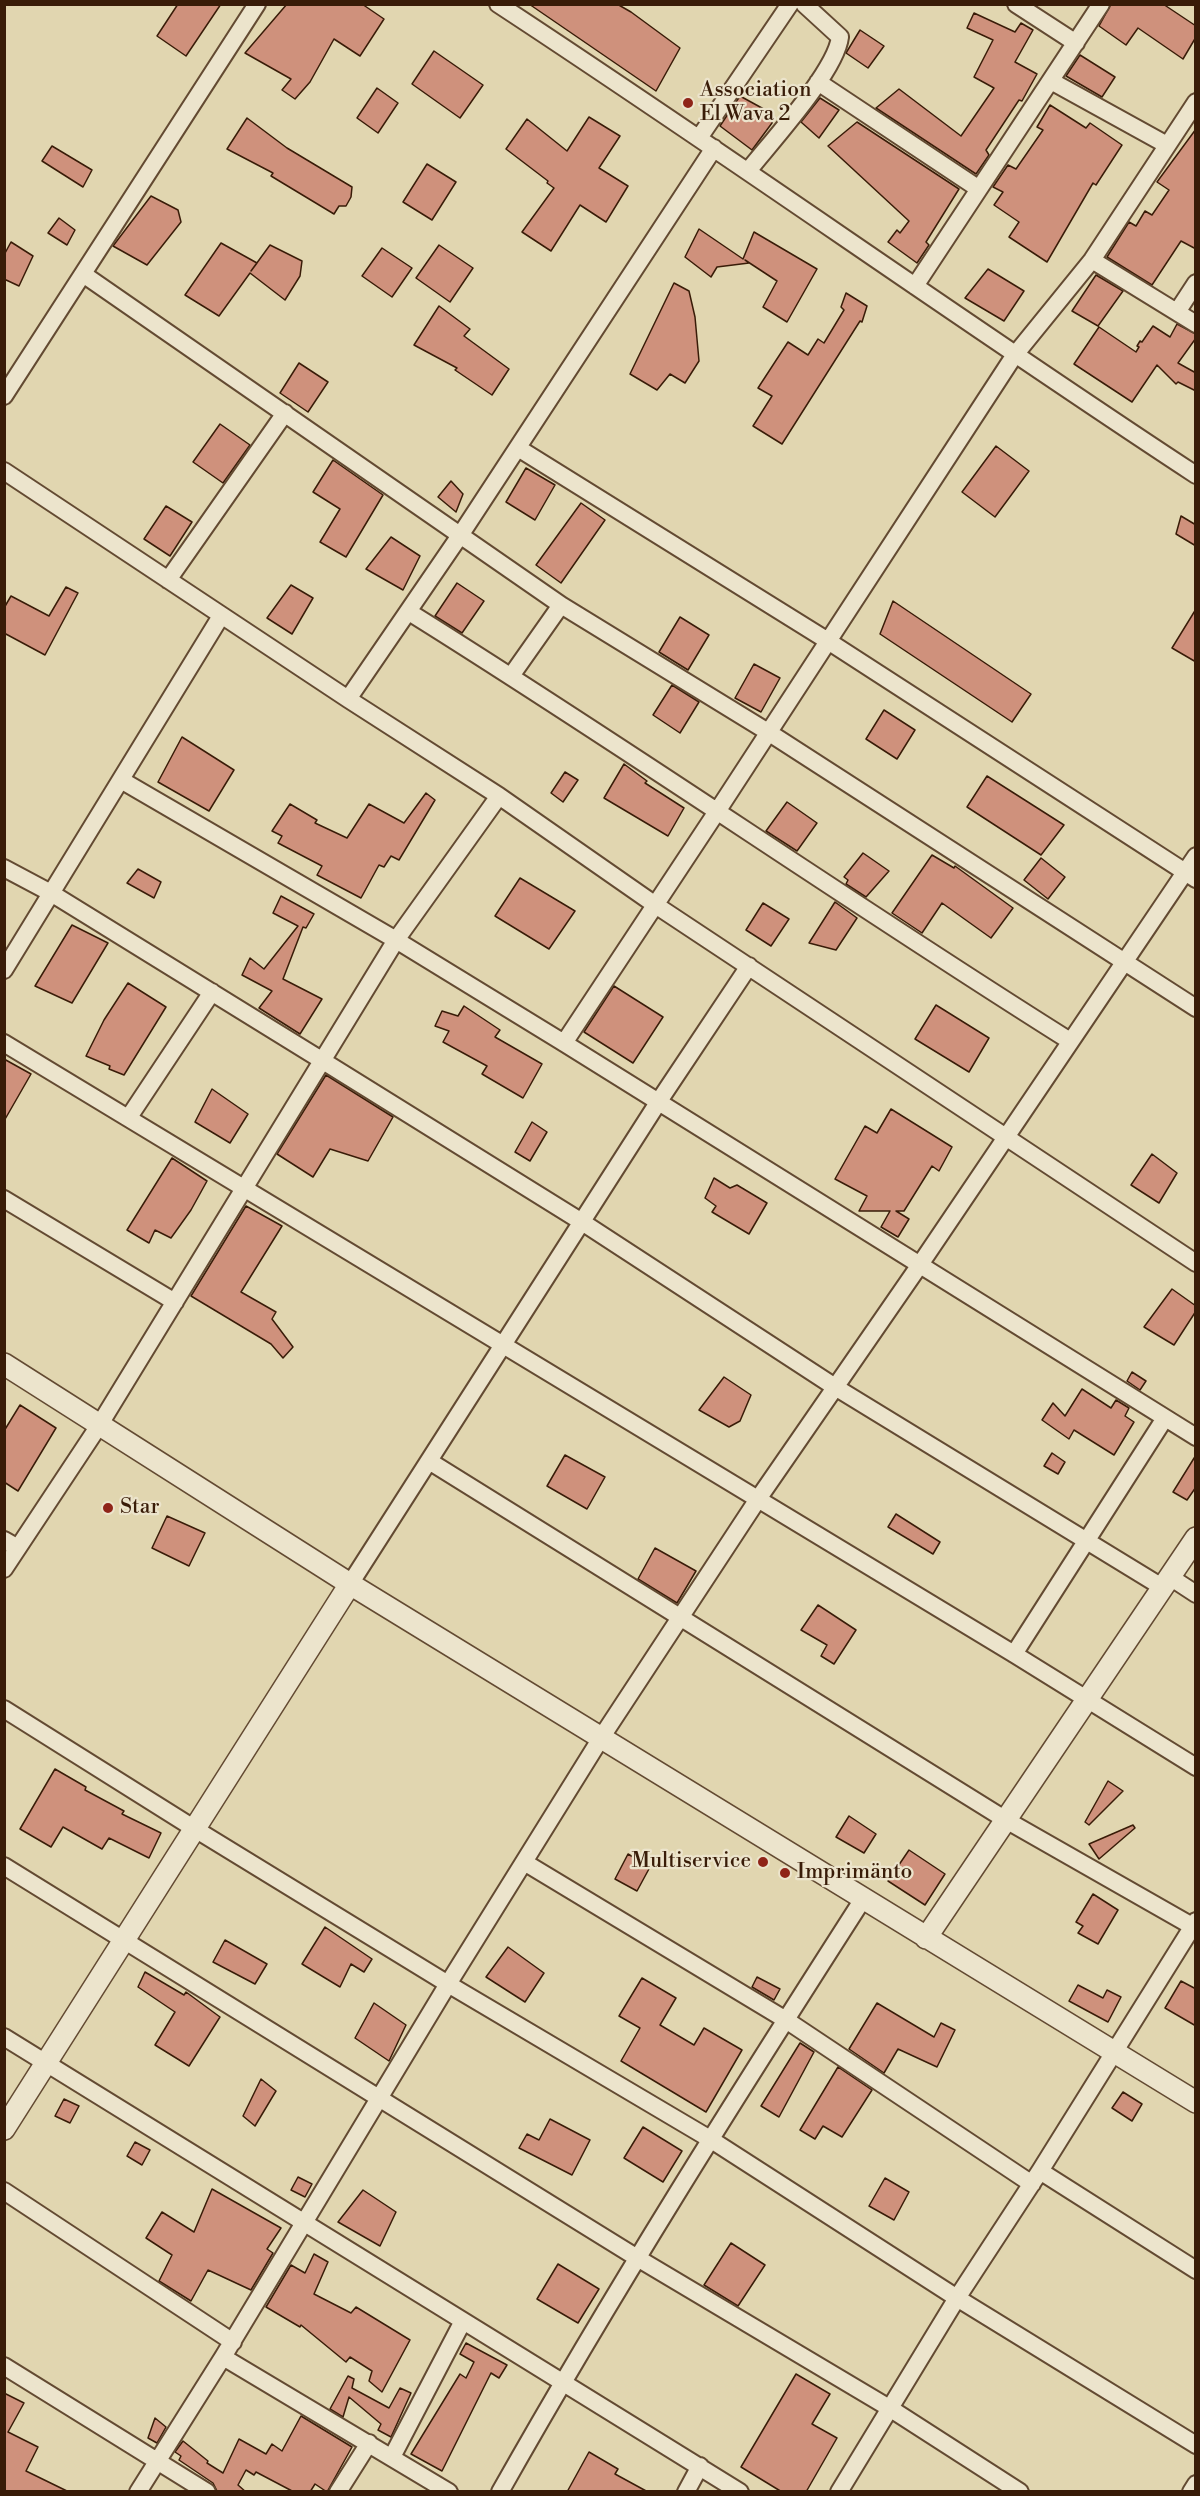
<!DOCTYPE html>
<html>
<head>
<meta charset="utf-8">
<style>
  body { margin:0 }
  #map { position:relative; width:1200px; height:2496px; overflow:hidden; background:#e1d6b0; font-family:"Libre Bodoni",serif }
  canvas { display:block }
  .frame { position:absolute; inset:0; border:6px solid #391c08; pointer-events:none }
</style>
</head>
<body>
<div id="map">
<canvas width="1200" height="2496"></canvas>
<div class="frame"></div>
</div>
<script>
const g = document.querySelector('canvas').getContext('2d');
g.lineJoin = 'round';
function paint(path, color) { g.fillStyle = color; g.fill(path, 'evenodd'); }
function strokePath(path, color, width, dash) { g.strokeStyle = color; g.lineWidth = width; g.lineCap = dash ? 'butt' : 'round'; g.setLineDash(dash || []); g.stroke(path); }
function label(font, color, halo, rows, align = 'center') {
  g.font = font + ' "Libre Bodoni",serif'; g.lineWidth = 4.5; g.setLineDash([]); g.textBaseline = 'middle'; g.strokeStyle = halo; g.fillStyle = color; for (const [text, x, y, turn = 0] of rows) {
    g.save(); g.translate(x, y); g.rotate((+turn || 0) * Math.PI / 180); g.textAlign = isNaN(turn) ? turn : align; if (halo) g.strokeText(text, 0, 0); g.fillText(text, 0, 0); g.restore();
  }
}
const building = new Path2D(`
  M178 4H221L186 56 157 36Z
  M287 4H362L384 19 360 56 334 39 310 82 295 99 282 90 291 79 245 53Z
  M529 4H617L631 12 680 48 656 91Z
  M1111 4H1163L1196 26V37L1183 59 1138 28 1126 45 1099 26Z
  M974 13 1015 32 1021 23 1033 30 1015 62 1037 74 1022 101 1019 100 986 150 989 155 976 174 876 108 899 89 961 136 994 88 974 77 993 40 967 28Z
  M860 30 884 46 868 68 846 53Z
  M434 51 483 85 460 118 412 84Z
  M1080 55 1115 77 1102 97 1066 76Z
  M377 88 398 103 378 133 357 118Z
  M740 96 771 113 772 123 752 150 720 126Z
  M820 98 839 110 819 138 801 122Z
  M1050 105 1086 128 1090 123 1122 145 1096 185 1093 183 1047 262 1009 237 1019 222 994 205 1003 192 993 187 1008 165 1016 169 1043 130 1037 127Z
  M589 117 620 136 599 168 628 186 606 222 580 205 551 251 522 232 554 188 547 183 548 181 506 149 527 119 567 151Z
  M247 118 287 148 352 187 351 197 346 206H339L334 214 271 176 273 173 227 149Z
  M857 122 959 189 926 242 929 245 917 263 888 242 897 230 900 233 909 221 828 146Z
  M1196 129V249L1181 241 1152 285 1107 257 1129 222 1136 226 1145 211 1152 215 1169 190 1157 182Z
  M52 146 92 170 83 187 42 161Z
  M427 164 456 182 432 220 403 202Z
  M151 196 178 210 181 222 147 265 113 246Z
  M59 218 75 230 67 245 48 233Z
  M699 229 743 259 754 232 817 269 787 322 763 307 777 281 745 260 749 263 717 267 711 277 685 257Z
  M11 242 33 256 19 286 4 279V255Z
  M221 243 257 263 251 271 270 245 302 261 300 276 285 300 250 273 219 316 185 295Z
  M439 245 473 268 450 302 416 278Z
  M382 248 412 268 392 297 362 276Z
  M988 269 1024 291 1004 321 965 298Z
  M1096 275 1123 291 1098 326 1072 311Z
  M674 283 689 291 695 317 699 361 685 383 670 374 657 390 630 374Z
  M846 293 867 306 862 322 860 321 782 444 753 426 772 396 758 388 788 342 808 355 818 339 824 343 844 310 841 307Z
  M439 306 470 329 464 336 509 369 492 395 455 370 457 368 414 345Z
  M1177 324 1196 334V338L1178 363 1196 373V391L1178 382 1176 384 1157 365 1132 402 1074 364 1099 327 1136 352 1139 347 1137 346 1140 341 1142 342 1153 326 1170 337Z
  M299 363 328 382 308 412 280 393Z
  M220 424 250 445 223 483 193 462Z
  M996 446 1029 471 995 517 962 492Z
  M333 460 383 495 346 557 320 542 340 509 313 492Z
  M526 468 555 485 535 520 506 502Z
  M451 481 463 494 456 512 438 497Z
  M581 503 605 520 561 583 536 565Z
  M166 506 192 522 170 556 144 539Z
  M1181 516 1196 525V546L1176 534Z
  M391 537 420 556 403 590 366 569Z
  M457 583 484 601 462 633 435 616Z
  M291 585 313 598 292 634 267 618Z
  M66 587 78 593 45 655 4 633V608L11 596 49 616Z
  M893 601 1031 694 1012 722 880 634Z
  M1196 609V662L1172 648Z
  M680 617 709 635 688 670 659 652Z
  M754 664 780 678 761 712 735 698Z
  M672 685 699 702 680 733 653 715Z
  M884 710 915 730 897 759 866 739Z
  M182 737 234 770 209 811 158 782Z
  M624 764 647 781 645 783 684 808 668 836 604 798Z
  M565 772 578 780 563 802 551 793Z
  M987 776 1064 825 1041 855 967 807Z
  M426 793 435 800 399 860 391 856 384 867 379 865 361 898 317 875 322 866 278 843 282 836 272 831 290 804 317 820 315 823 347 838 369 804 404 823Z
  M787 802 817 823 797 851 766 831Z
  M863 853 889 871 866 897 846 884 848 880 844 877Z
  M932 855 954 868 955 866 1013 908 991 938 942 903 922 933 892 913Z
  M1041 858 1065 877 1048 899 1024 880Z
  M138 869 161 882 154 898 127 883Z
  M520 878 575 911 549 949 495 916Z
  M281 896 314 914 306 928 303 927 283 979 322 999 300 1034 259 1008 272 991 242 975 250 958 264 969 298 926 273 913Z
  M835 902 857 918 836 950 809 943Z
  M763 903 789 919 771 946 746 930Z
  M72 925 108 943 72 1003 35 986Z
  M128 983 166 1007 124 1075 109 1069 110 1066 86 1056 104 1020Z
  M614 986 663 1017 633 1063 584 1032Z
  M936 1005 989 1038 969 1072 915 1039Z
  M464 1006 500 1030 495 1037 542 1064 523 1098 482 1074 487 1066 443 1042 449 1031 435 1026 442 1011 458 1016Z
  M4 1059 31 1074 4 1121Z
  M326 1075 393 1117 368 1161 330 1149 313 1177 277 1154Z
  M212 1089 248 1114 230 1143 195 1122Z
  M891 1109 952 1147 939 1171 932 1166 904 1211H896L909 1219 898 1237 881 1227 890 1211H859L867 1196 835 1179 865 1126 877 1133Z
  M532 1122 547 1132 530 1161 515 1152Z
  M1152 1154 1177 1173 1159 1203 1131 1185Z
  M172 1158 207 1181 191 1210 171 1238 155 1230 149 1243 127 1230Z
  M714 1178 730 1188 737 1185 767 1203 749 1234 712 1212 716 1206 705 1198Z
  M246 1206 282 1226 241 1292 276 1312 272 1319 293 1347 283 1358 271 1344 191 1296Z
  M1172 1289 1196 1306V1311L1174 1345 1144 1327Z
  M1132 1372 1146 1381 1140 1390 1127 1381Z
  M724 1377 751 1395 740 1421 729 1427 699 1410Z
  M1082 1389 1111 1408 1116 1400 1129 1408 1125 1416 1134 1422 1114 1455 1074 1430 1069 1439 1042 1420 1053 1403 1065 1416Z
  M20 1405 56 1428 18 1491 4 1482V1431Z
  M1052 1453 1065 1462 1058 1474 1044 1466Z
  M565 1455 605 1477 587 1509 547 1486Z
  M1196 1455V1487L1187 1500 1173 1492Z
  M896 1514 940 1542 933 1554 888 1527Z
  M167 1516 205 1533 189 1566 152 1548Z
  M655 1548 696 1571 677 1603 638 1579Z
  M818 1605 856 1630 834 1664 821 1656 827 1645 801 1630Z
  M55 1769 86 1787 85 1790 124 1811 122 1814 161 1833 149 1858 109 1838 102 1849 63 1827 51 1847 20 1829Z
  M1108 1781 1123 1791 1089 1825 1085 1822Z
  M849 1816 876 1834 864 1853 836 1837Z
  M1133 1825 1135 1828 1099 1859 1089 1844Z
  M909 1850 945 1874 925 1905 888 1881Z
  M628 1854 650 1867 637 1891 615 1879Z
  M1093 1894 1118 1910 1098 1944 1078 1933 1083 1926 1076 1922Z
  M325 1927 372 1959 364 1972 351 1964 340 1987 302 1964Z
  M225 1940 267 1964 255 1984 213 1962Z
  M508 1947 544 1973 525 2002 486 1977Z
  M145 1972 184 1995 186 1992 220 2017 189 2066 155 2045 175 2012 138 1987Z
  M757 1977 780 1989 774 2000 752 1987Z
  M642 1978 676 1998 660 2025 694 2045 704 2028 742 2050 706 2112 621 2061 640 2028 619 2016Z
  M1181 1981 1196 1989V2026L1165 2008Z
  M1078 1985 1103 1998 1107 1990 1121 1997 1108 2022 1069 2001Z
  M374 2003 406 2025 389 2061 355 2038Z
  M877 2003 934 2037 941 2023 955 2030 937 2067 898 2049 884 2073 849 2049Z
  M800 2043 814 2052 779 2117 761 2106Z
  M838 2067 872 2090 842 2137 823 2126 815 2139 800 2130Z
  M261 2079 276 2091 255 2126 243 2116Z
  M1123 2092 1142 2104 1132 2121 1112 2108Z
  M64 2099 79 2106 70 2123 55 2116Z
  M550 2119 590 2140 572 2175 519 2148 527 2134 539 2140Z
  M643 2127 682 2151 663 2182 624 2158Z
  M135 2142 150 2150 142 2165 127 2156Z
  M298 2177 312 2184 305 2197 291 2190Z
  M885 2178 909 2192 894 2220 869 2206Z
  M212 2189 281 2228 267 2249 273 2253 251 2290 208 2270 191 2301 159 2281 172 2255 146 2238 162 2212 194 2232Z
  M363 2190 396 2212 380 2246 338 2222Z
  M731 2243 765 2265 738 2306 704 2285Z
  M314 2254 328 2262 314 2294 351 2313 356 2307 410 2340 382 2392 369 2381 372 2371 350 2357 346 2362 301 2325 300 2327 266 2307 291 2265 305 2273Z
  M558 2264 599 2289 578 2323 537 2299Z
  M466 2343 507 2365 499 2378 491 2373 442 2471 411 2454 460 2374 466 2378 474 2362 460 2354Z
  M796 2374 830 2394 812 2424 837 2438 806 2492H782L741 2467Z
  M348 2376 354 2379 352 2388 389 2408 400 2388 411 2393 391 2437 378 2430 381 2424 349 2397 343 2417 330 2409Z
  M4 2393 24 2403 8 2432 38 2447 26 2471 69 2492H4Z
  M301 2416 352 2447 327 2492 315 2484 310 2492H294L256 2472 254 2475 246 2470 238 2485 246 2492 217 2491 213 2483 179 2460 181 2456 175 2452 183 2441 208 2461 207 2463 223 2473 239 2439 266 2454 272 2444 282 2451Z
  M155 2418 166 2427 157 2443 148 2438Z
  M589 2452 618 2469 615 2474 648 2492H567Z`);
const minor = new Path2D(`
  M498 4C733 158 961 321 1196 475
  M1016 4 1076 43
  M1051 81 1167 145
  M818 82 979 189
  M699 138 790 4
  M748 171C771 142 836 71 840 37L804 4
  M1092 260 1196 324
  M83 274 561 605 768 732 1196 1008
  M915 286 1101 4
  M1177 312 1196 283
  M4 396 257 4
  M518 448 828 641 1196 879
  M4 471 348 699 499 796 654 904 1196 1263
  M168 580 285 413
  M409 612C632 751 847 901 1070 1041
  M511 676 561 605
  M348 699 461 534 714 148
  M121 780 396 940 564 1043 1196 1437
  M4 868 51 893 323 1061 582 1222 835 1387 1162 1587
  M4 970 221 616
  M4 1043 1014 1654 1196 1767
  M564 1043 718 810 1014 356 1092 260 1196 102
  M129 1117 212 992
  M4 1199 175 1302
  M429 1461 1006 1820 1192 1926
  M4 1540 18 1548
  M4 1569 100 1424 396 940 499 796
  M1170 1577 1196 1594
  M350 1584 659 1101 749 966
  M1014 1654 1165 1418
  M4 1709 195 1829 448 1984 710 2139 957 2298 1196 2445
  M524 1862 786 2020 1032 2184
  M4 1866 639 2259 891 2409 1020 2492
  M4 2037 740 2492
  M1040 2171 1196 2270
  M4 2191 233 2342
  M223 2357 449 2492
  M4 2366 207 2492
  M392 2457 463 2321
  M138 2492 223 2357 448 1984 601 1738 758 1499 919 1266 1196 856
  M338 2492 369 2443
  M500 2492C614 2290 738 2094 863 1899
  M686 2492 700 2466
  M839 2492 957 2298 1040 2171 1196 1921
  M1191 2492 1196 2484`);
const tertiary = new Path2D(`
  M4 1364 350 1584 1196 2102
  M926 1938 1196 1538
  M4 2129 350 1584`);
const markers = [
  [688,103,6,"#8f2418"],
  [108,1508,6,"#8f2418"],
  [763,1862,6,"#8f2418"],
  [785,1873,6,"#8f2418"]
];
const poiNames = [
  ["Association",700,91],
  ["El Wava 2",700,115],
  ["Star",120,1508],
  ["Multiservice",751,1862,"right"],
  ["Imprimänto",797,1873]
];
paint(building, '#cf917c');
strokePath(building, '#391c08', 1.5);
strokePath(minor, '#634a32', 20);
strokePath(tertiary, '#634a32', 24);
strokePath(minor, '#ece4cc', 16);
strokePath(tertiary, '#ece4cc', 21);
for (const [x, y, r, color] of markers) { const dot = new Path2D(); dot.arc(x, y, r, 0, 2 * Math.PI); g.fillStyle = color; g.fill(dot); strokePath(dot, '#ece4cc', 2); }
label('21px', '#391c08', '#ece4cc', poiNames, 'left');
</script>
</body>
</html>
